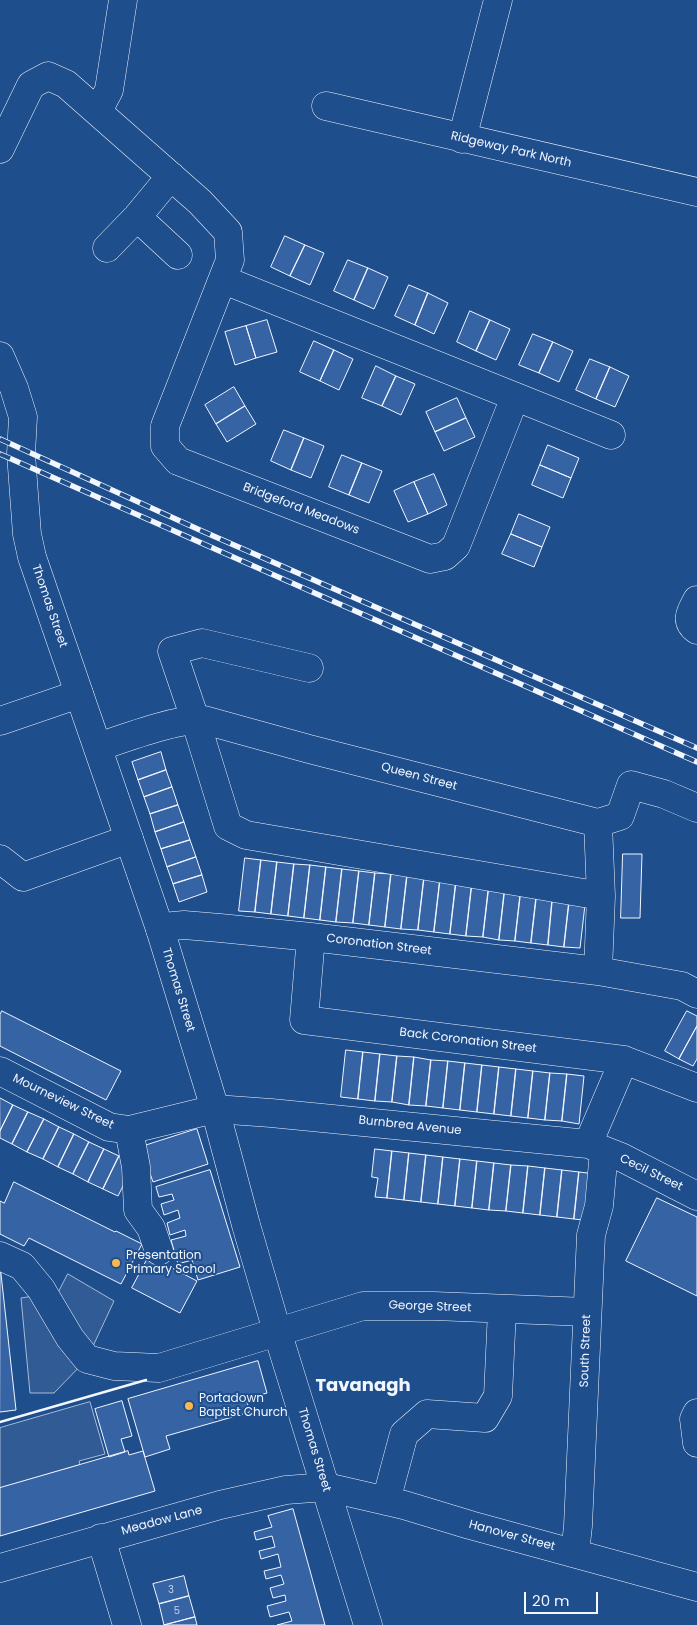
<!DOCTYPE html>
<html>
<head>
<meta charset="utf-8">
<style>
  body { margin:0 }
  #map { position:relative; width:697px; height:1625px; overflow:hidden; background:#1f4e8c; font-family:Poppins,sans-serif }
  canvas { display:block }
  .scale { position:absolute; left:524px; top:1592px; width:74px; height:22px; box-sizing:border-box; border:2px solid #f2f6ff; border-top:0; padding-left:6px; font-size:15px; line-height:18px; white-space:nowrap; color:#f2f6ff; -webkit-text-stroke:4px #1f4e8c; paint-order:stroke }
</style>
</head>
<body>
<div id="map">
<canvas width="697" height="1625"></canvas>
<div class="scale">20 m</div>
</div>
<script>
const g = document.querySelector('canvas').getContext('2d');
g.lineJoin = 'round';
function paint(path, color) { g.fillStyle = color; g.fill(path, 'evenodd'); }
function strokePath(path, color, width, dash) { g.strokeStyle = color; g.lineWidth = width; g.lineCap = dash ? 'butt' : 'round'; g.setLineDash(dash || []); g.stroke(path); }
function label(font, color, halo, rows, align = 'center') {
  g.font = font + ' Poppins,sans-serif'; g.lineWidth = 4; g.setLineDash([]); g.textBaseline = 'middle'; g.strokeStyle = halo; g.fillStyle = color; for (const [text, x, y, turn = 0] of rows) {
    g.save(); g.translate(x, y); g.rotate((+turn || 0) * Math.PI / 180); g.textAlign = isNaN(turn) ? turn : align; if (halo) g.strokeText(text, 0, 0); g.fillText(text, 0, 0); g.restore();
  }
}
const parking = new Path2D(`
  M68 1274 114 1301 87 1359 54 1393H30L21 1298 58 1292Z
  M90 1402 105 1454 79 1461 80 1465 0 1489V1428Z`);
const building = new Path2D(`
  M285 236 305 245 290 276 271 267Z
  M305 245 324 253 310 285 290 276Z
  M348 260 368 268 354 300 334 291Z
  M368 268 388 277 374 309 354 300Z
  M409 285 428 293 415 325 395 316Z
  M428 293 448 303 434 334 415 325Z
  M470 311 490 320 476 351 457 342Z
  M267 320 277 352 256 358 246 326Z
  M490 320 510 329 496 360 476 351Z
  M246 326 256 358 235 365 225 332Z
  M533 334 553 342 539 373 519 365Z
  M314 341 334 350 320 381 300 372Z
  M553 342 573 351 559 382 539 373Z
  M334 350 353 359 339 390 320 381Z
  M590 359 610 367 596 399 576 390Z
  M376 366 396 376 382 406 362 398Z
  M610 367 629 376 615 407 596 399Z
  M396 376 415 384 401 415 382 406Z
  M234 387 245 406 216 424 205 405Z
  M457 398 466 418 435 432 426 412Z
  M245 406 256 424 227 442 216 424Z
  M466 418 475 437 444 451 435 432Z
  M284 430 304 438 291 470 271 461Z
  M304 438 324 446 311 478 291 470Z
  M548 445 579 458 571 478 540 465Z
  M342 455 362 463 349 495 329 487Z
  M362 463 382 471 369 503 349 495Z
  M540 465 571 478 563 498 532 485Z
  M434 474 447 505 428 514 414 482Z
  M414 482 428 514 408 522 394 491Z
  M519 514 550 527 542 547 511 534Z
  M511 534 542 547 534 567 502 554Z
  M161 752 166 770 138 780 132 762Z
  M166 770 172 787 144 797 138 780Z
  M172 787 178 805 150 814 144 797Z
  M178 805 184 822 155 832 150 814Z
  M184 822 190 840 161 849 155 832Z
  M190 840 196 857 167 867 161 849Z
  M623 854H642L640 918H621Z
  M196 857 202 875 173 884 167 867Z
  M245 858 261 860 255 912 239 911Z
  M261 860 277 862 271 914 255 912Z
  M277 862 294 864 288 916 271 914Z
  M294 864 310 865 304 918 288 916Z
  M310 865 326 867 320 920 304 918Z
  M326 867 342 869 336 922 320 920Z
  M342 869 359 871 353 923 336 922Z
  M359 871 375 873 369 925 353 923Z
  M375 873 391 874 385 927 369 925Z
  M391 874 407 876 401 929 385 927Z
  M202 875 207 892 179 902 173 884Z
  M407 876 424 878 418 930 401 929Z
  M424 878 440 880 434 932 418 930Z
  M440 880 456 882 450 934 434 932Z
  M456 882 472 883 466 936 450 934Z
  M472 883 489 885 483 937 466 936Z
  M489 885 505 887 499 940 483 937Z
  M505 887 521 889 515 941 499 940Z
  M521 889 537 891 531 943 515 941Z
  M537 891 553 892 548 945 531 943Z
  M553 892 570 894 564 947 548 945Z
  M570 894 586 896 580 948 564 947Z
  M2 1011 121 1071 106 1100 0 1046V1015Z
  M687 1011 697 1016V1026L679 1059 665 1051Z
  M697 1026V1059L693 1066 679 1059Z
  M346 1050 363 1052 358 1099 341 1097Z
  M363 1052 380 1054 375 1101 358 1099Z
  M380 1054 397 1056 392 1102 375 1101Z
  M397 1056 414 1057 409 1105 392 1102Z
  M414 1057 431 1060 426 1106 409 1105Z
  M431 1060 448 1061 443 1108 426 1106Z
  M448 1061 465 1063 460 1110 443 1108Z
  M465 1063 482 1065 477 1112 460 1110Z
  M482 1065 499 1067 494 1114 477 1112Z
  M499 1067 516 1069 511 1116 494 1114Z
  M516 1069 533 1071 528 1118 511 1116Z
  M533 1071 550 1073 545 1120 528 1118Z
  M550 1073 567 1074 562 1121 545 1120Z
  M567 1074 584 1076 579 1124 562 1121Z
  M0 1098 13 1105 0 1131Z
  M13 1105 28 1112 12 1144 0 1138V1131Z
  M28 1112 44 1119 27 1152 12 1144Z
  M44 1119 59 1127 43 1159 27 1152Z
  M59 1127 74 1134 58 1167 43 1159Z
  M197 1129 208 1164 153 1182 141 1147Z
  M74 1134 89 1142 73 1174 58 1167Z
  M89 1142 104 1149 88 1182 73 1174Z
  M104 1149 119 1156 103 1189 88 1182Z
  M375 1149 392 1151 387 1198 375 1197 378 1178 372 1177Z
  M392 1151 409 1153 404 1200 387 1198Z
  M409 1153 426 1155 421 1202 404 1200Z
  M426 1155 443 1157 438 1204 421 1202Z
  M119 1156 134 1164 118 1196 103 1189Z
  M443 1157 460 1159 455 1206 438 1204Z
  M460 1159 477 1161 472 1208 455 1206Z
  M477 1161 494 1163 489 1210 472 1208Z
  M494 1163 511 1165 506 1211 489 1210Z
  M511 1165 528 1166 523 1213 506 1211Z
  M528 1166 545 1168 540 1215 523 1213Z
  M545 1168 562 1170 557 1217 540 1215Z
  M210 1170 240 1267 198 1280 192 1260 178 1264 171 1240 186 1236 185 1230 170 1235 167 1223 180 1218 178 1210 164 1215 161 1204 174 1200 172 1194 159 1197 156 1187Z
  M562 1170 579 1172 574 1219 557 1217Z
  M579 1172 596 1174 591 1221 574 1219Z
  M14 1182 115 1232 116 1231 142 1244 121 1284 29 1238 24 1246 0 1234V1201L4 1203Z
  M657 1198 697 1217V1296L626 1261Z
  M149 1256 197 1281 180 1313 132 1288Z
  M0 1265 16 1410 0 1412Z
  M258 1361 267 1393 246 1399 250 1412 166 1436 170 1449 145 1457 128 1399Z
  M122 1401 132 1436 121 1439 125 1452 109 1457 95 1409Z
  M128 1451 129 1455 143 1451 155 1491 0 1536V1488Z
  M293 1509 325 1625H277L292 1621 289 1612 270 1617 267 1606 286 1601 285 1595 273 1598 270 1588 284 1584 281 1575 266 1579 264 1571 281 1567 278 1554 261 1559 259 1551 275 1547 272 1536 256 1540 254 1532 272 1527 268 1516Z
  M184 1576 189 1596 159 1604 153 1584Z
  M189 1596 195 1617 164 1625 159 1604Z
  M195 1617 197 1625H164Z`);
const minor = new Path2D(`
  M326 106 697 192
  M98 111 109 90 123 0
  M462 139 498 0
  M0 149 31 85 48 76 66 84 200 202 228 232 230 260 165 426V446L178 461 430 559 445 556 456 546 515 397
  M137 217 178 255
  M107 248 137 217 171 176
  M224 280 611 435
  M697 600C691 611 684 621 697 630
  M309 668 202 643 172 651 195 719 228 826 246 835 601 896
  M0 721 79 694
  M98 747C125 738 178 718 204 720L309 749 598 823 601 896 598 971
  M598 823 620 816 631 785 664 794 697 808
  M0 859 23 877 129 839
  M160 929 173 926 184 925 220 928 311 937 598 971 682 986 697 994
  M311 937 304 1020 624 1060 588 1144
  M624 1060 697 1088
  M0 1071 109 1127 129 1130 215 1109 271 1113 588 1144 621 1157 697 1196
  M129 1130 136 1167 138 1210 151 1228 159 1251
  M0 1256 22 1266 41 1289 70 1338 87 1359 114 1366 159 1368 363 1306H434L587 1312
  M697 1413 694 1419 697 1443
  M386 1501 404 1434 427 1414 485 1418 498 1396 502 1310
  M101 1538 127 1625
  M575 1553 578 1526 591 1235 599 1206 604 1151
  M0 1568 220 1505 286 1490 326 1487 404 1505 470 1525 697 1587`);
const major = new Path2D(`
  M0 356 14 388 23 417 21 454 27 534 32 557 160 929 215 1109 246 1225 277 1331 368 1625`);
const rail = new Path2D(`
  M0 439 202 531 697 748
  M0 454 697 762`);
const wall = new Path2D(`
  M0 1422 146 1380`);
const markers = [
  [116,1263,5,"#ffb74d"],
  [189,1406,5,"#ffb74d"]
];
const numberNames = [
  ["3",171,1590],
  ["5",177,1611]
];
const streetNames = [
  ["Ridgeway Park North",511,150,13],
  ["Bridgeford Meadows",301,509,21],
  ["Thomas Street",49,606,71],
  ["Queen Street",419,777,15],
  ["Coronation Street",379,945,7],
  ["Thomas Street",178,990,73],
  ["Back Coronation Street",468,1041,7],
  ["Mourneview Street",63,1102,26],
  ["Burnbrea Avenue",410,1126,6],
  ["Cecil Street",651,1173,26],
  ["George Street",430,1307,2],
  ["South Street",586,1351,-88],
  ["Thomas Street",314,1450,73],
  ["Meadow Lane",162,1521,-15],
  ["Hanover Street",512,1536,15]
];
const poiNames = [
  ["Presentation",126,1256],
  ["Primary School",126,1270],
  ["Portadown",199,1399],
  ["Baptist Church",199,1413]
];
const districtNames = [
  ["Tavanagh",363,1386]
];
paint(parking, '#305b95');
strokePath(parking, '#a8bbd7', 1);
paint(building, '#3563a3');
strokePath(building, '#f2f6ff', 1);
strokePath(minor, '#f2f6ff', 29);
strokePath(major, '#f2f6ff', 29);
strokePath(minor, '#1f4e8c', 28);
strokePath(major, '#1f4e8c', 28);
strokePath(rail, '#f2f6ff', 5.5);
strokePath(rail, '#1f4e8c', 4, [11]);
strokePath(wall, '#f2f6ff', 2.5);
for (const [x, y, r, color] of markers) { const dot = new Path2D(); dot.arc(x, y, r, 0, 2 * Math.PI); g.fillStyle = color; g.fill(dot); strokePath(dot, '#1f4e8c', 2); }
label('10px', '#c3d1e8', null, numberNames);
label('12px', '#f2f6ff', '#1f4e8c', streetNames);
label('12px', '#f2f6ff', '#1f4e8c', poiNames, 'left');
label('bold 18px', '#f2f6ff', '#1f4e8c', districtNames);
</script>
</body>
</html>
